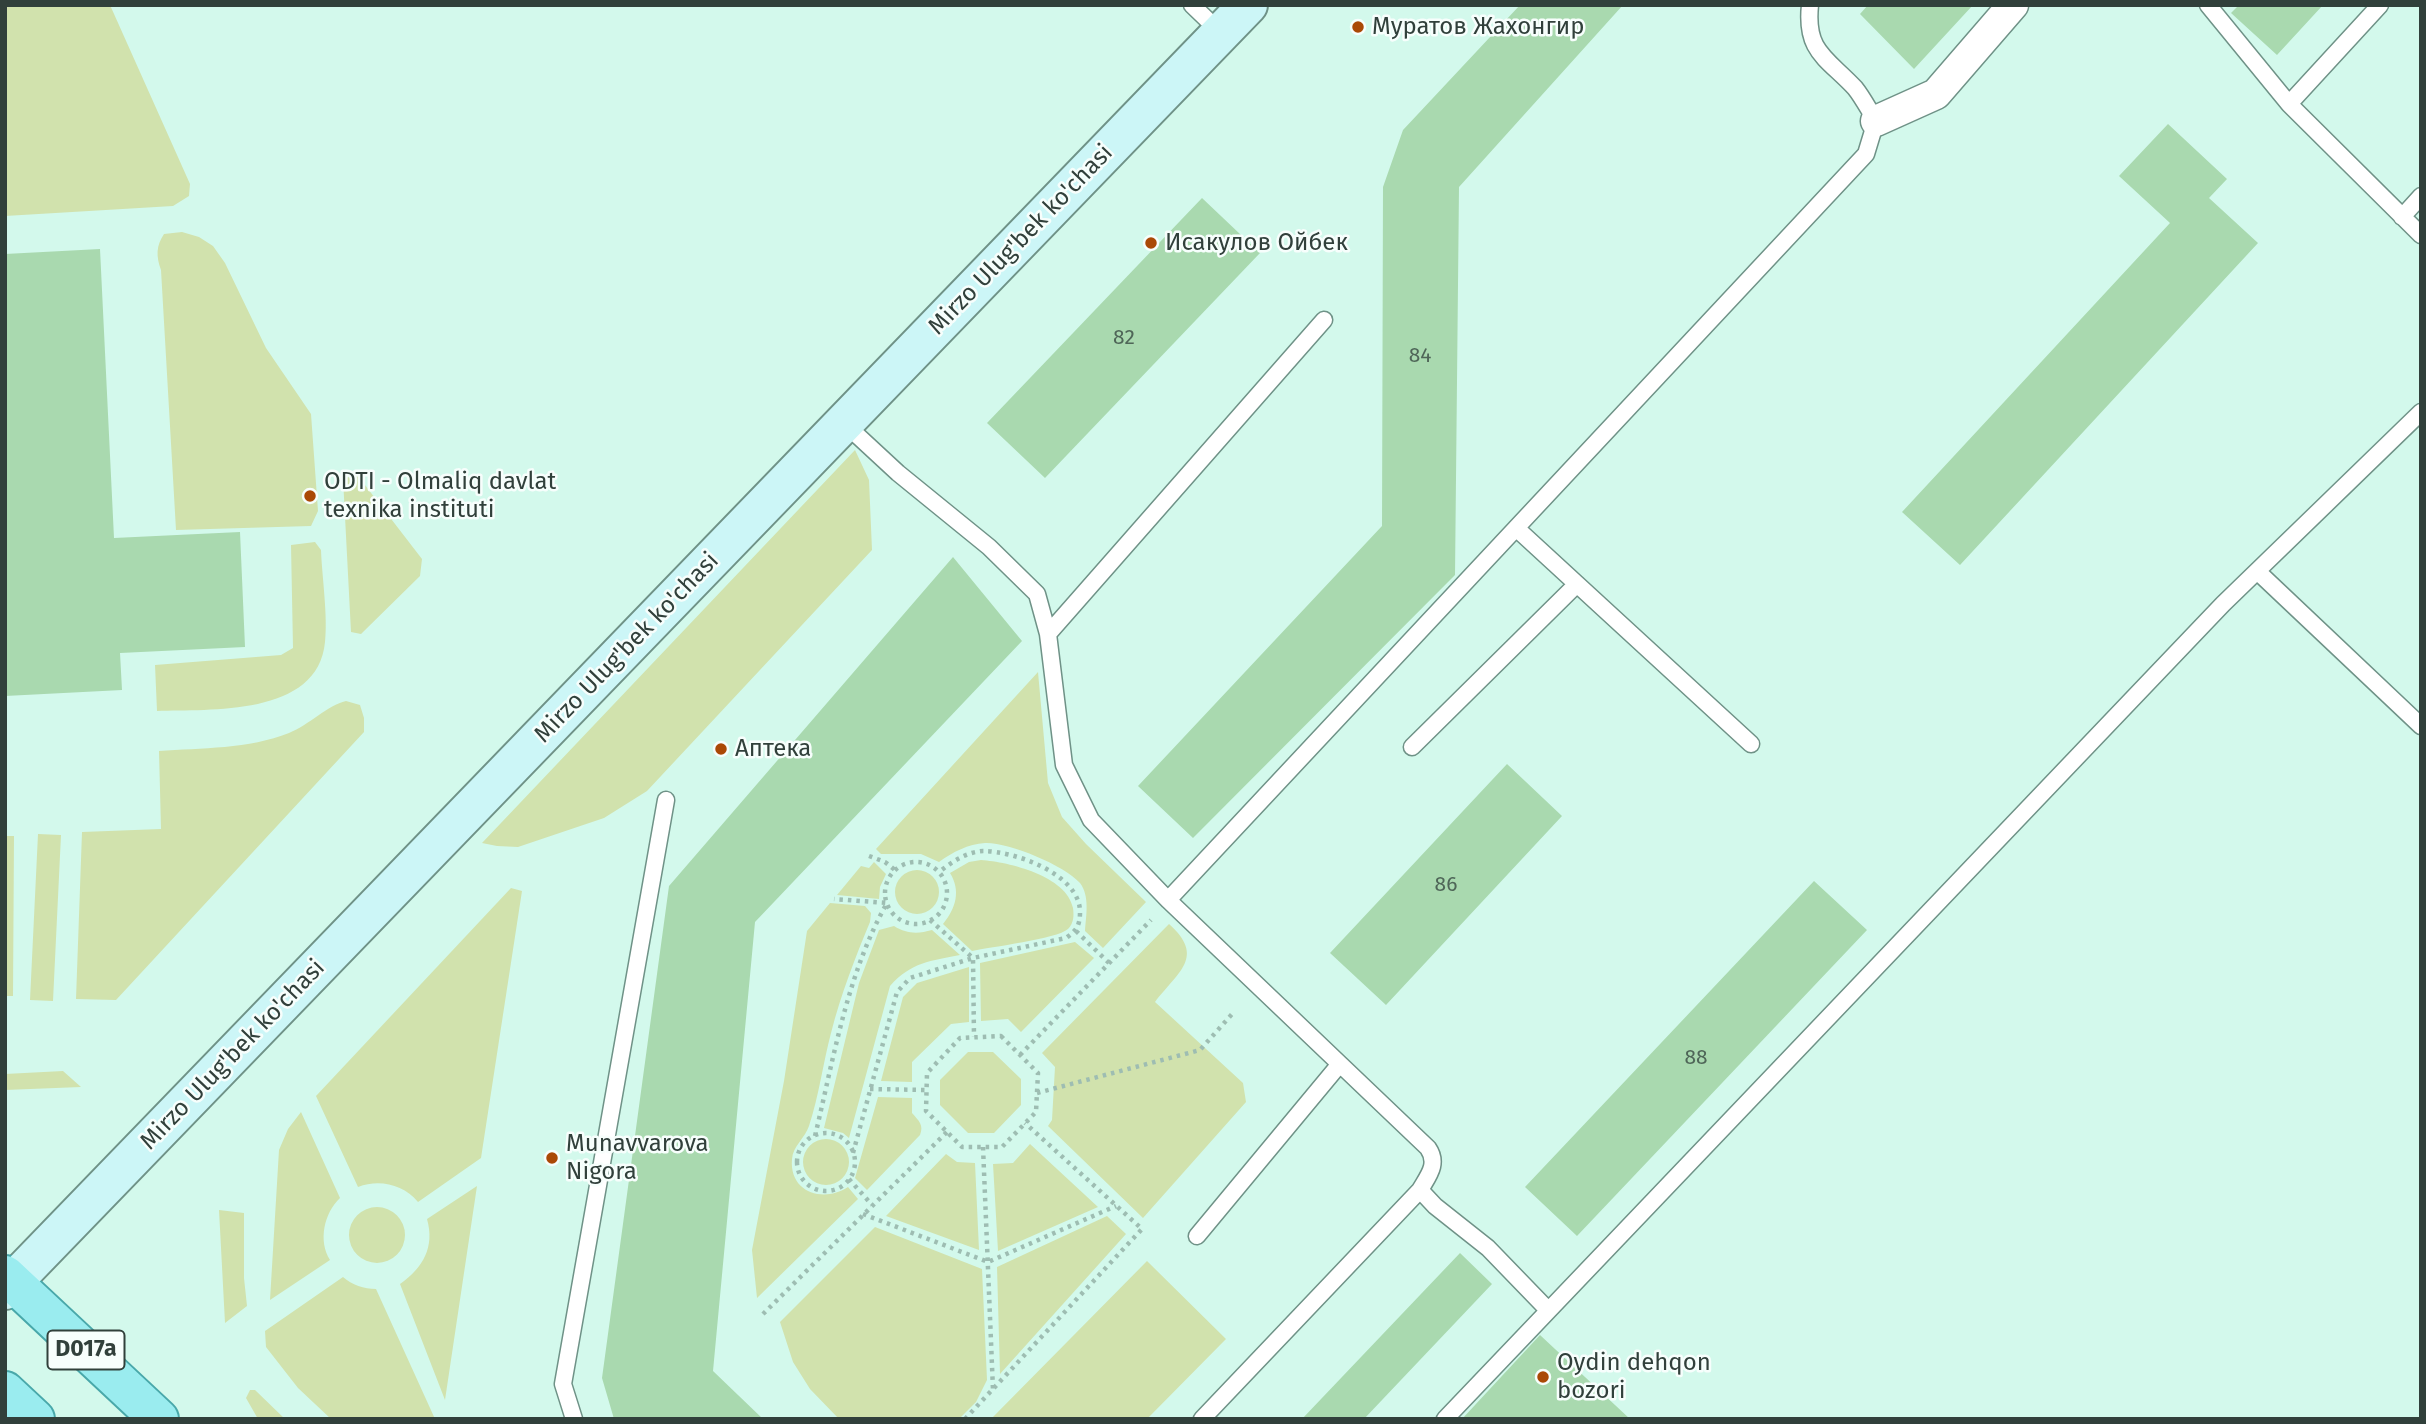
<!DOCTYPE html>
<html>
<head>
<meta charset="utf-8">
<style>
  body { margin:0 }
  #map { position:relative; width:2426px; height:1424px; overflow:hidden; background:#d3f9ec; font-family:"Fira Sans",sans-serif }
  canvas { display:block }
  .frame { position:absolute; inset:0; border:7px solid #31403b; pointer-events:none }
</style>
</head>
<body>
<div id="map">
<canvas width="2426" height="1424"></canvas>
<div class="frame"></div>
</div>
<script>
const g = document.querySelector('canvas').getContext('2d');
g.lineJoin = 'round';
function paint(path, color) { g.fillStyle = color; g.fill(path, 'evenodd'); }
function strokePath(path, color, width, dash) { g.strokeStyle = color; g.lineWidth = width; g.lineCap = dash ? 'butt' : 'round'; g.setLineDash(dash || []); g.stroke(path); }
function label(font, color, halo, rows, align = 'center') {
  g.font = font + ' "Fira Sans",sans-serif'; g.lineWidth = 5; g.setLineDash([]); g.textBaseline = 'middle'; g.strokeStyle = halo; g.fillStyle = color; for (const [text, x, y, turn = 0] of rows) {
    g.save(); g.translate(x, y); g.rotate((+turn || 0) * Math.PI / 180); g.textAlign = isNaN(turn) ? turn : align; if (halo) g.strokeText(text, 0, 0); g.fillText(text, 0, 0); g.restore();
  }
}
const green = new Path2D(`
  M5 5H110L190 184 189 196 173 206 5 216Z
  M182 232 199 237 213 246 225 263 266 348 311 414 318 511 311 526 176 530 161 270C156 256 156 246 164 234Z
  M855 450 869 480 872 550 647 791 604 818 518 847 497 846 482 843Z
  M358 476 422 559 420 576 361 634 351 632 343 478Z
  M315 542 321 550C322 577 328 616 325 642 318 717 209 709 157 711L155 665 281 655 293 648 291 545Z
  M1038 672 1048 783 1062 817 1086 844 1146 902 1103 948 1085 931C1086 916 1090 896 1080 883 1064 865 1008 842 985 843 968 844 953 852 939 862L921 854H881L876 849Z
  M346 701 360 705 364 718V732L116 1000 76 999 82 832 161 829 159 751C201 748 249 749 289 733 309 725 328 705 346 701Z
  M38 834 61 835 53 1001 30 1000Z
  M5 836H14L13 996H5Z
  M981 860C1009 862 1067 876 1073 908 1074 915 1074 923 1068 929 1057 939 990 947 972 951L943 924C956 908 961 891 950 873L969 862Z
  M874 862 886 874 880 887 879 899 837 895 861 866 869 868Z
  M895 892a22 22 0 1 1 44 0a22 22 0 1 1-44 0Z
  M511 888 522 891 481 1158 418 1202C403 1184 379 1179 358 1187L316 1096Z
  M830 903 865 906 871 913 870 922C855 958 841 994 831 1033 823 1063 819 1096 809 1126 805 1138 793 1146 792 1159 789 1193 824 1203 848 1187L858 1199 757 1298 752 1250 784 1081 807 931Z
  M1169 924C1206 957 1178 972 1155 1002L1243 1083 1246 1102 1143 1218 1048 1126 1052 1120 1055 1067 1042 1053Z
  M894 926C907 934 918 934 932 930L960 955C931 961 911 962 890 986L849 1138 843 1133 824 1128 859 983 879 930Z
  M1075 942 1094 958 1021 1032 1008 1019 981 1021 980 963Z
  M969 967V1022L951 1024 912 1062V1082L881 1081 903 997 917 983Z
  M968 1052H993L1021 1079V1105L994 1133H968L940 1105V1080Z
  M63 1071 81 1087 5 1090V1074Z
  M878 1097 912 1098V1113C919 1121 924 1125 920 1135L867 1190 855 1178Z
  M301 1112 340 1198C324 1213 318 1241 330 1260L270 1300 279 1150 288 1129Z
  M803 1162a23 23 0 1 1 46 0a23 23 0 1 1-46 0Z
  M1030 1144 1098 1207 998 1251 993 1164 1013 1163Z
  M946 1154 957 1162 975 1163 979 1250 886 1216Z
  M477 1186 445 1400 400 1284C423 1268 435 1247 427 1219Z
  M349 1235a28 28 0 1 1 56 0a28 28 0 1 1-56 0Z
  M219 1210 244 1213V1278L247 1306 225 1323Z
  M1107 1216 1126 1234 1000 1374 997 1267Z
  M875 1227 982 1269 987 1380 976 1402 959 1419H839L810 1389 793 1362 780 1322Z
  M1147 1261 1226 1339 1147 1419H991Z
  M343 1277C352 1285 364 1289 376 1289L435 1419H331L298 1388 266 1347 265 1331Z
  M250 1390H255L285 1419H258L246 1398Z`);
const building = new Path2D(`
  M1520 5H1623L1459 187 1455 575 1193 838 1138 786 1382 526 1383 187 1403 130Z
  M1868 5H1973L1914 69 1860 14Z
  M2239 5H2323L2277 55 2231 13Z
  M2168 124 2227 179 2209 198 2258 243 1960 565 1902 512 2170 223 2119 176Z
  M1202 198 1260 253 1045 478 987 423Z
  M100 249 114 538 240 532 245 647 120 653 122 690 5 696V254Z
  M953 557 1022 641 755 922 713 1371 763 1419H614L602 1378 669 886Z
  M1507 764 1562 816 1386 1005 1330 953Z
  M1814 881 1867 930 1577 1236 1525 1187Z
  M1460 1253 1492 1284 1364 1419H1302Z
  M1540 1335 1630 1419H1462Z`);
const path = new Path2D(`
  M869 856 885 862 895 870
  M885 893a31 31 0 1 1 62 0a31 31 0 1 1-62 0Z
  M930 920 973 958 974 1037
  M1076 931 1109 963
  M1001 1036 1038 1073 1036 1112 1002 1147H962L926 1111 927 1073 960 1038Z
  M1020 1055 1151 920
  M870 1089 926 1090
  M1037 1093 1200 1050 1233 1013
  M797 1162a29 29 0 1 1 58 0a29 29 0 1 1-58 0Z
  M815 1136C834 1057 847 974 887 903L834 899
  M983 1147 993 1390
  M853 1153 897 992 910 978 973 958 1066 938C1077 930 1080 925 1080 912 1080 874 1014 851 983 851 966 852 952 862 939 872
  M849 1179 872 1205
  M863 1214 988 1262 1116 1206
  M763 1314 947 1132
  M965 1419 1142 1229 1025 1123`);
const lane = new Path2D(`
  M1192 5 1221 33
  M2208 5 2289 104 2421 235
  M2289 104 2380 5
  M2402 217 2421 196
  M844 423 898 473 989 547 1037 594 1048 634 1064 765 1091 820 1168 900 1428 1148C1439 1164 1428 1176 1420 1190
  M1516 528 1751 744
  M2257 571 2421 726
  M1048 634 1324 320
  M1412 747 1577 584
  M1168 900 1866 154 1876 121C1869 110 1863 98 1855 88 1827 58 1805 52 1810 5
  M1197 1236 1339 1065
  M574 1419 563 1384 666 800
  M1202 1419 1420 1190 1435 1206 1488 1248 1548 1310
  M1445 1419 2223 604 2421 412`);
const street = new Path2D(`
  M1876 121 1936 94 2013 5`);
const secondary = new Path2D(`
  M5 1290 1248 5`);
const primary = new Path2D(`
  M5 1275 159 1419
  M5 1391 35 1419`);
const markers = [
  [1358,27,7,"#aa4906"],
  [1151,243,7,"#aa4906"],
  [310,496,7,"#aa4906"],
  [721,749,7,"#aa4906"],
  [552,1158,7,"#aa4906"],
  [1543,1377,7,"#aa4906"]
];
const numberNames = [
  ["82",1124,338],
  ["84",1420,356],
  ["86",1446,885],
  ["88",1696,1058]
];
const shields = [
  [86,1350,77]
];
const shieldNames = [
  ["D017a",86,1350]
];
const poiNames = [
  ["Муратов Жахонгир",1372,27],
  ["Исакулов Ойбек",1165,243],
  ["ODTI - Olmaliq davlat",324,482],
  ["texnika instituti",324,510],
  ["Аптека",735,749],
  ["Munavvarova",566,1144],
  ["Nigora",566,1172],
  ["Oydin dehqon",1557,1363],
  ["bozori",1557,1391]
];
const streetNames = [
  ["Mirzo Ulug'bek ko'chasi",1021,240,-46],
  ["Mirzo Ulug'bek ko'chasi",627,648,-46],
  ["Mirzo Ulug'bek ko'chasi",233,1055,-46]
];
paint(green, '#d1e2ad');
paint(building, '#a9d9af');
strokePath(lane, '#6f9287', 19);
strokePath(street, '#6f9287', 33);
strokePath(secondary, '#6f9287', 42);
strokePath(primary, '#49a8aa', 42);
strokePath(path, '#9ebdb2', 4.5, [3.5, 5]);
strokePath(lane, '#fff', 16);
strokePath(street, '#fff', 30);
strokePath(secondary, '#ccf6f7', 38);
strokePath(primary, '#9aecef', 38);
for (const [x, y, r, color] of markers) { const dot = new Path2D(); dot.arc(x, y, r, 0, 2 * Math.PI); g.fillStyle = color; g.fill(dot); strokePath(dot, '#f7fefc', 2.5); }
label('21px', '#4f6658', null, numberNames);
for (const [x, y, w] of shields) { const box = new Path2D(); box.roundRect(x - w / 2, y - 19.5, w, 39, 5); g.fillStyle = '#f7fefc'; g.fill(box); strokePath(box, '#31403b', 2); }
label('bold 23px', '#31403b', null, shieldNames);
label('24px', '#31403b', '#f7fefc', poiNames, 'left');
label('24px', '#31403b', '#f7fefc', streetNames);
</script>
</body>
</html>
